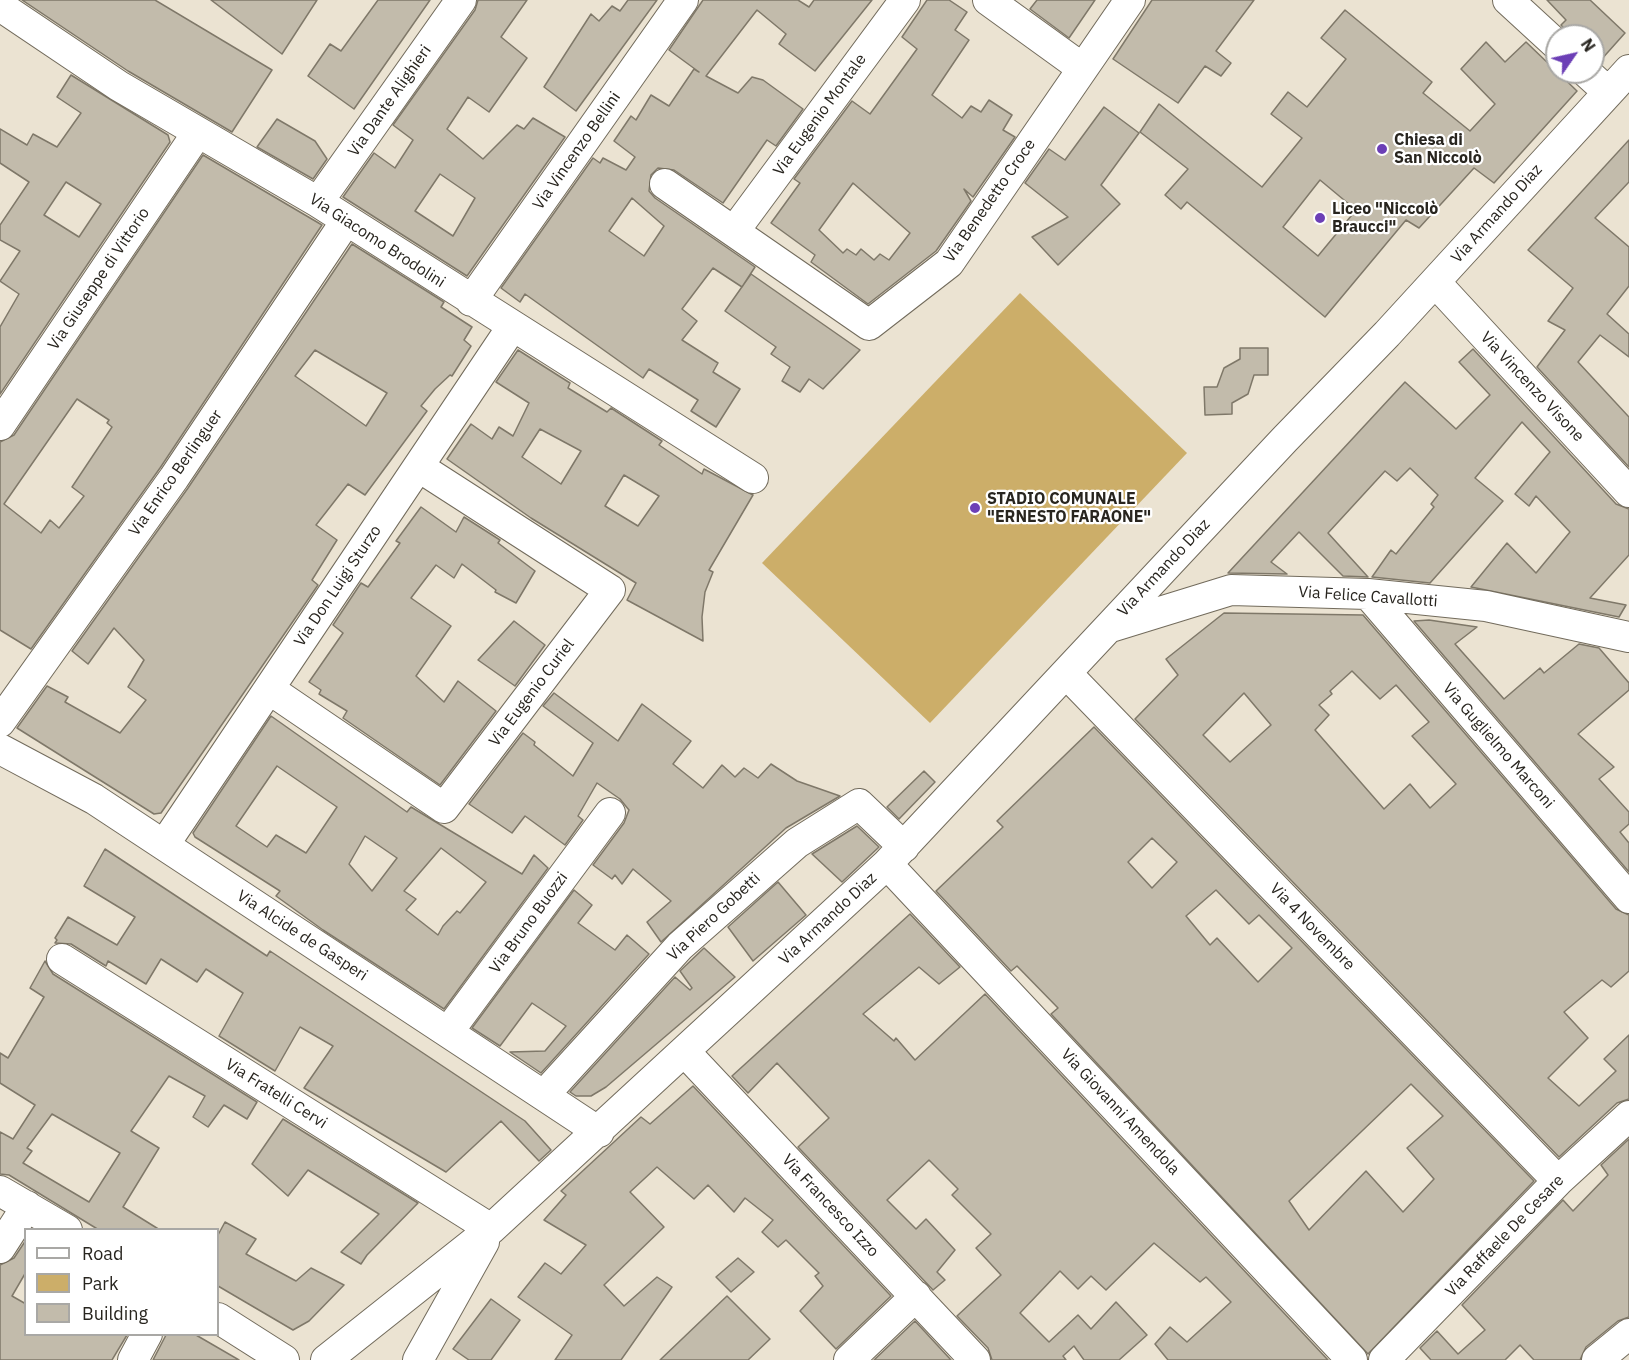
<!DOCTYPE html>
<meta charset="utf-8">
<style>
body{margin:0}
#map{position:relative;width:1629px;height:1360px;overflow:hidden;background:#ebe3d2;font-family:"IBM Plex Sans",sans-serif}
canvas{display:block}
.legend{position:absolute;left:24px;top:1228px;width:195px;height:108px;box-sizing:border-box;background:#fff;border:2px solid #a9a8a5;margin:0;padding:8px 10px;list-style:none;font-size:18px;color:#28251f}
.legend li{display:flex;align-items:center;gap:12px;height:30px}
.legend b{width:30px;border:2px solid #a9a8a5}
.north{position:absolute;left:1545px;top:24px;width:60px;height:60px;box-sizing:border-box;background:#fff;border:2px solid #a9a8a5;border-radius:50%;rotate:56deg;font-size:16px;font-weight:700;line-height:24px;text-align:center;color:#28251f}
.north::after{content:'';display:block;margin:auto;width:21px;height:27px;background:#6c3fb6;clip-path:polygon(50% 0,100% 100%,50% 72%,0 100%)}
</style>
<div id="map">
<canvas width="1629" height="1360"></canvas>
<ul class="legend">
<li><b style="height:8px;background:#fff"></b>Road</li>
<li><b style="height:16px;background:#ccae69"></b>Park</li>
<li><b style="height:16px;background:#c2bbab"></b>Building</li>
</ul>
<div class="north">N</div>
</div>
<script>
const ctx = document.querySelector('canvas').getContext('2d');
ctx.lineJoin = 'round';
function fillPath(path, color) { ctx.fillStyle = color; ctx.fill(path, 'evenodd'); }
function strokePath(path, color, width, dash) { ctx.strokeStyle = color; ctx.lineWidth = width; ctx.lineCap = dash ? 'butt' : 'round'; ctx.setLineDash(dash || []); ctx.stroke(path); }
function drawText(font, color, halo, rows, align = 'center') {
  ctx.font = font + ' "IBM Plex Sans",sans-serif'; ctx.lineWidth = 4.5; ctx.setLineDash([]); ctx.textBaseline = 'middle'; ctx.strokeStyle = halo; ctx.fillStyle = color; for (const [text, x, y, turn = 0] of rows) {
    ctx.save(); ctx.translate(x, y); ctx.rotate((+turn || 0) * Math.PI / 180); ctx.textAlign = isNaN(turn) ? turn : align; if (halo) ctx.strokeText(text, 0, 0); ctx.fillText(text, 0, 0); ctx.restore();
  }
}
fillPath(new Path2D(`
 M1020 293 1187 453 930 723 762 563Z`), '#ccae69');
const building = new Path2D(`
 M22 0H155L272 70 232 132 128 71Z
 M211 0H317L282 54Z
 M378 0H430L354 109 308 76 330 44 341 51Z
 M478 0H527L501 37 527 58 489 112 468 97 447 129 483 159 517 125 524 129 533 118 565 137 467 276 343 197 374 153 395 168 413 140 393 125 475 10ZM440 174 475 198 453 236 415 211Z
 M628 0H657L576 111 544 87 591 14 599 21 612 6 620 11Z
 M703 0H798L809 7 814 0H872L815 71 779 44 786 34 757 10 706 76 738 93 752 77 763 80 803 109 776 146 767 140 723 203 674 170 658 168 651 175 649 191 655 198 755 267 742 287 713 268 682 309 697 321 682 340 718 363 713 372 740 389 716 427 691 411 698 400 649 369 643 378 525 294 520 302 501 288 593 158 600 163 603 158 626 170 635 157 614 141 631 116 636 120 651 95 669 106 694 69 699 72 669 50ZM632 198 664 226 644 256 609 231Z
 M927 0H949L967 12 955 30 969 40 932 95 962 118 971 106 981 112 989 100 1012 115 1003 130 1015 137 973 197 964 189 971 201 936 251 868 304 811 262 815 255 771 223 800 183 794 179 852 101 870 114 917 49 902 37ZM853 183 910 233 889 260 880 254 874 260 861 249 856 255 847 249 843 253 819 230Z
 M1037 0H1095L1069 38 1030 9Z
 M1152 0H1254L1216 51 1231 63 1221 76 1205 66 1178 103 1113 59Z
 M1547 0H1590L1625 33 1600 61 1593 57V36H1571L1561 25 1566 20Z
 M1345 10 1432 82 1423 93 1470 131 1495 104 1461 69 1486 42 1505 62 1526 42 1577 91 1494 183 1474 168 1419 228 1406 220 1325 317 1187 202 1181 209 1165 195 1188 169 1140 132 1159 104 1262 187 1302 138 1271 114 1288 92 1307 107 1346 59 1321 38ZM1320 180 1356 210 1318 256 1283 227Z
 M71 75 168 135 170 142 0 394V327L19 294 0 281 20 251 0 240V225L29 182 0 163V129L27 145 33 134 57 147 81 113 57 97ZM66 182 101 204 79 237 44 215Z
 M1104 107 1139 133 1101 185 1120 204 1058 265 1032 237 1068 217 1025 183 1049 149 1065 160Z
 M277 119 315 141 327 159 313 179 257 147Z
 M1629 140V182L1595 218 1629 247V286L1607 314 1629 334V357L1600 335 1578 362 1629 417V467L1537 367 1565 330 1548 321 1573 288 1528 250Z
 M203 155 322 225 160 468 31 649 0 630V442L14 435ZM77 399 109 420 107 423 112 427 72 487 84 496 59 528 50 520 41 533 4 504Z
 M352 244 444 302 441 307 472 327 464 340 471 346 452 376 450 375 435 389 421 406 427 411 365 495 348 484 316 525 337 540 312 580 318 585 161 813 154 814 17 728 47 686 68 697 65 702 120 733 146 700 128 687 144 660 114 628 88 664 72 651 188 488ZM315 350 387 393 366 426 295 376Z
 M751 274 860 350 823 389 809 379 800 392 782 381 790 367 771 354 776 347 725 311Z
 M1240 348H1268V375H1254L1248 394 1232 403V414L1205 415 1204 387H1217L1224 368 1240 359Z
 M1473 349 1616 504 1629 509V555L1590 598 1626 605 1619 617 1471 587 1507 543 1536 573 1570 532 1536 496 1529 506 1515 494 1550 452 1522 422 1475 478 1503 501 1430 583 1372 577 1391 550 1396 554 1434 507 1431 504 1438 495 1410 468 1397 481 1385 471 1328 533 1368 577 1343 576 1299 532 1271 562 1287 574 1228 573 1405 382 1456 429 1490 395 1459 362Z
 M518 350 570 383 568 388 607 412 611 408 662 441 659 445 702 474 704 469 753 495 709 570 713 572 705 592 702 617 703 641 627 600 636 583 531 518 447 459 471 424 492 439 499 427 513 436 529 403 496 382ZM540 429 581 451 561 484 522 457ZM624 475 659 496 638 526 605 506Z
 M421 507 456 532 464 517 500 540 498 543 535 571 516 603 495 592 496 590 462 564 454 578 436 565 411 598 451 626 416 676 444 702 458 681 496 711 440 785 343 718 347 711 319 694 321 690 309 682 343 633 333 625 361 583 368 587 400 543 396 541Z
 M1224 613 1363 615 1616 909 1629 915V971L1611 987 1602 980 1564 1012 1588 1038 1548 1078 1579 1106 1616 1071 1604 1059 1629 1035V1099L1617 1103 1559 1157 1135 719 1178 675 1166 659ZM1352 671 1380 699 1396 685 1429 722 1412 736 1456 784 1430 808 1410 784 1384 809 1315 730 1329 715 1319 705 1332 694 1330 691ZM1244 693 1271 725 1230 762 1203 735Z
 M1429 620 1477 627 1455 644 1504 699 1540 668 1544 673 1579 644 1599 648 1629 683V690L1578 734 1614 767 1599 779 1629 812V824L1620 832 1629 843V872L1414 621Z
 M514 621 545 645 515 686 478 660Z
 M554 693 618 741 642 704 691 741 673 764 703 788 722 765 735 777 744 768 758 778 771 764 797 781 840 796 786 828 661 942 647 922 671 901 633 869 622 884 615 875 612 879 593 865 624 823 629 810 620 799 597 783 578 816 583 820 565 845 525 816 512 833 469 804 523 733 535 742 534 745 573 776 593 743 543 706Z
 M271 716 407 812 411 807 522 874 534 855 548 868 444 1009 323 930 276 896 280 891 195 837 193 833ZM277 766 337 807 306 853 276 835 267 847 236 826ZM365 836 397 858 372 891 349 864ZM441 848 486 882 460 913 457 911 443 926 438 935 406 910 416 899 404 891Z
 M1094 727 1534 1181 1368 1354 1051 1014 1058 1008 1017 966 1011 971 936 891 1003 827 997 821ZM1152 838 1177 862 1152 888 1128 862ZM1216 890 1249 924 1259 915 1292 948 1258 982 1217 938 1210 945 1186 916ZM1411 1084 1443 1116 1407 1148 1434 1179 1403 1212 1366 1171 1309 1230 1289 1201Z
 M924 771 935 782 899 819 887 807Z
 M857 826 879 847 842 882 812 854Z
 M105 849 267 956 270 951 525 1121 551 1150 539 1161 501 1121 446 1172 304 1088 333 1046 300 1027 275 1071 219 1036 243 993 206 969 197 982 161 959 146 984 108 961 106 966 71 944 55 943 57 940 55 938 68 917 117 945 135 917 84 886Z
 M778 882 806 915 753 961 728 927Z
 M574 890 592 905 578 923 615 950 627 935 649 954 541 1073 510 1052 545 1051 566 1026 532 1003 500 1046 472 1028Z
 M910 914 960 967 939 984 919 967 863 1014 894 1041 896 1038 915 1060 985 994 1328 1360H1168L1155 1344 1170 1327 1187 1342 1231 1302 1206 1277 1200 1282 1154 1243 1106 1290 1091 1276 1078 1289 1060 1271 1020 1313 1049 1342 1078 1315 1091 1329 1116 1302 1147 1335 1119 1360H1084L1074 1346 1063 1356 1066 1360H992L988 1348 957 1316 1001 1275 976 1248 991 1234 952 1195 958 1189 929 1160 887 1200 916 1229 926 1219 955 1250 937 1272 945 1280 933 1290 798 1147 829 1118 777 1063 748 1093 732 1076Z
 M704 948 735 977 606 1087 591 1096H576L570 1092 675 977 690 990 692 988 680 971Z
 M45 961 53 974 257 1102 247 1119 224 1105 208 1127 193 1117 205 1096 169 1076 131 1131 159 1148 123 1207 160 1230H99L9 1175 0 1174V1132L13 1139 35 1105 0 1083V1053L8 1058 44 997 30 988ZM52 1114 120 1153 89 1202 23 1163 32 1151 27 1148Z
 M693 1086 891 1296 836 1349 800 1311 823 1286 815 1276 819 1273 786 1240 778 1247 762 1232 773 1220 745 1198 734 1212 708 1185 694 1199 657 1167 630 1192 664 1227 604 1285 624 1306 657 1277 672 1287 621 1360H555L572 1335 518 1297 545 1263 561 1274 586 1245 544 1220 566 1195 561 1191 641 1117 650 1124Z
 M283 1119 418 1203 367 1255 361 1264 341 1252 379 1214 308 1170 288 1196 252 1164Z
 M1629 1139V1317L1618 1321 1586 1347 1580 1360H1534L1520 1345 1505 1360H1431L1420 1348 1437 1331 1458 1354 1485 1330 1462 1305 1563 1200 1573 1211 1608 1175 1601 1165Z
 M225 1222 256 1239 246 1254 296 1281 311 1268 344 1285 309 1321 293 1330 218 1286V1235Z
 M26 1240V1272L12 1296 26 1304V1335H127L112 1360H0V1265L14 1258Z
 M738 1258 754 1272 731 1292 716 1277Z
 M727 1296 770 1339 748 1360H660Z
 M491 1299 520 1320 491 1360H469L453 1349Z
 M915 1321 951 1360H874Z
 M166 1335H196L239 1360H153Z`);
fillPath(building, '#c2bbab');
strokePath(building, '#7f7869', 1.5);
const minor = new Path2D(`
 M988 0 1082 68
 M1508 0 1557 45
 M0 6 119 86 318 202 753 478
 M1586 72 1608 92
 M665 184 869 325 949 263 1130 0
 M318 202 461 0
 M735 230 905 0
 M1435 282 1629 492
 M471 301 683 0
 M0 425 198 132
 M1368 594 1629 898
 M1111 627 1231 590 1368 594 1486 606 1629 637
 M1066 673 1558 1181
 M269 689 444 808 610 590 419 467
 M0 722 174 478 346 221
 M0 749 94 799 599 1132
 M164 845 512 327
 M887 864 1352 1360
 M62 959 491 1229
 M448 1032 610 813
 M685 1052 975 1360
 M544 1095 680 946 797 843 859 804 904 847
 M0 1191 67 1230
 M0 1248 27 1206
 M218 1318 284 1360
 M133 1360 147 1334
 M326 1360 491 1229 887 864 1285 439 1387 334 1629 70
 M418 1360 484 1242
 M849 1360 916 1296
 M1384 1360 1558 1181 1629 1116
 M1597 1360 1629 1334`);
strokePath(minor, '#726b5c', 32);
strokePath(minor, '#fff', 30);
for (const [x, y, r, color] of [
 [1382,149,6,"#6c3fb6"],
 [1320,218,6,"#6c3fb6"],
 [975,508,6,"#6c3fb6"]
]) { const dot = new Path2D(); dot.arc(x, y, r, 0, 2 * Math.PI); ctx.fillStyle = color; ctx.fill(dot); strokePath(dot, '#fff', 2); }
drawText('16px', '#28251f', '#fff', [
 ["Via Dante Alighieri",390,101,-55],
 ["Via Eugenio Montale",820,115,-54],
 ["Via Vincenzo Bellini",577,151,-55],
 ["Via Benedetto Croce",990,201,-55],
 ["Via Armando Diaz",1497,214,-48],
 ["Via Giacomo Brodolini",377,241,33],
 ["Via Giuseppe di Vittorio",99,279,-56],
 ["Via Vincenzo Visone",1532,387,47],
 ["Via Enrico Berlinguer",176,473,-55],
 ["Via Armando Diaz",1164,568,-47],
 ["Via Don Luigi Sturzo",338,586,-56],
 ["Via Felice Cavallotti",1368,597,4],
 ["Via Eugenio Curiel",532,693,-53],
 ["Via Guglielmo Marconi",1498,746,49],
 ["Via Piero Gobetti",714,917,-43],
 ["Via Armando Diaz",828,919,-43],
 ["Via Bruno Buozzi",529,923,-54],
 ["Via 4 Novembre",1312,927,46],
 ["Via Alcide de Gasperi",302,936,33],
 ["Via Fratelli Cervi",276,1094,32],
 ["Via Giovanni Amendola",1120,1112,47],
 ["Via Francesco Izzo",830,1206,47],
 ["Via Raffaele De Cesare",1505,1236,-46]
]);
drawText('bold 16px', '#28251f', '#fff', [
 ["Chiesa di",1394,140],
 ["San Niccolò",1394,158],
 ["Liceo \"Niccolò",1332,209],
 ["Braucci\"",1332,227],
 ["STADIO COMUNALE",987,499],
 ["\"ERNESTO FARAONE\"",987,517]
], 'left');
</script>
